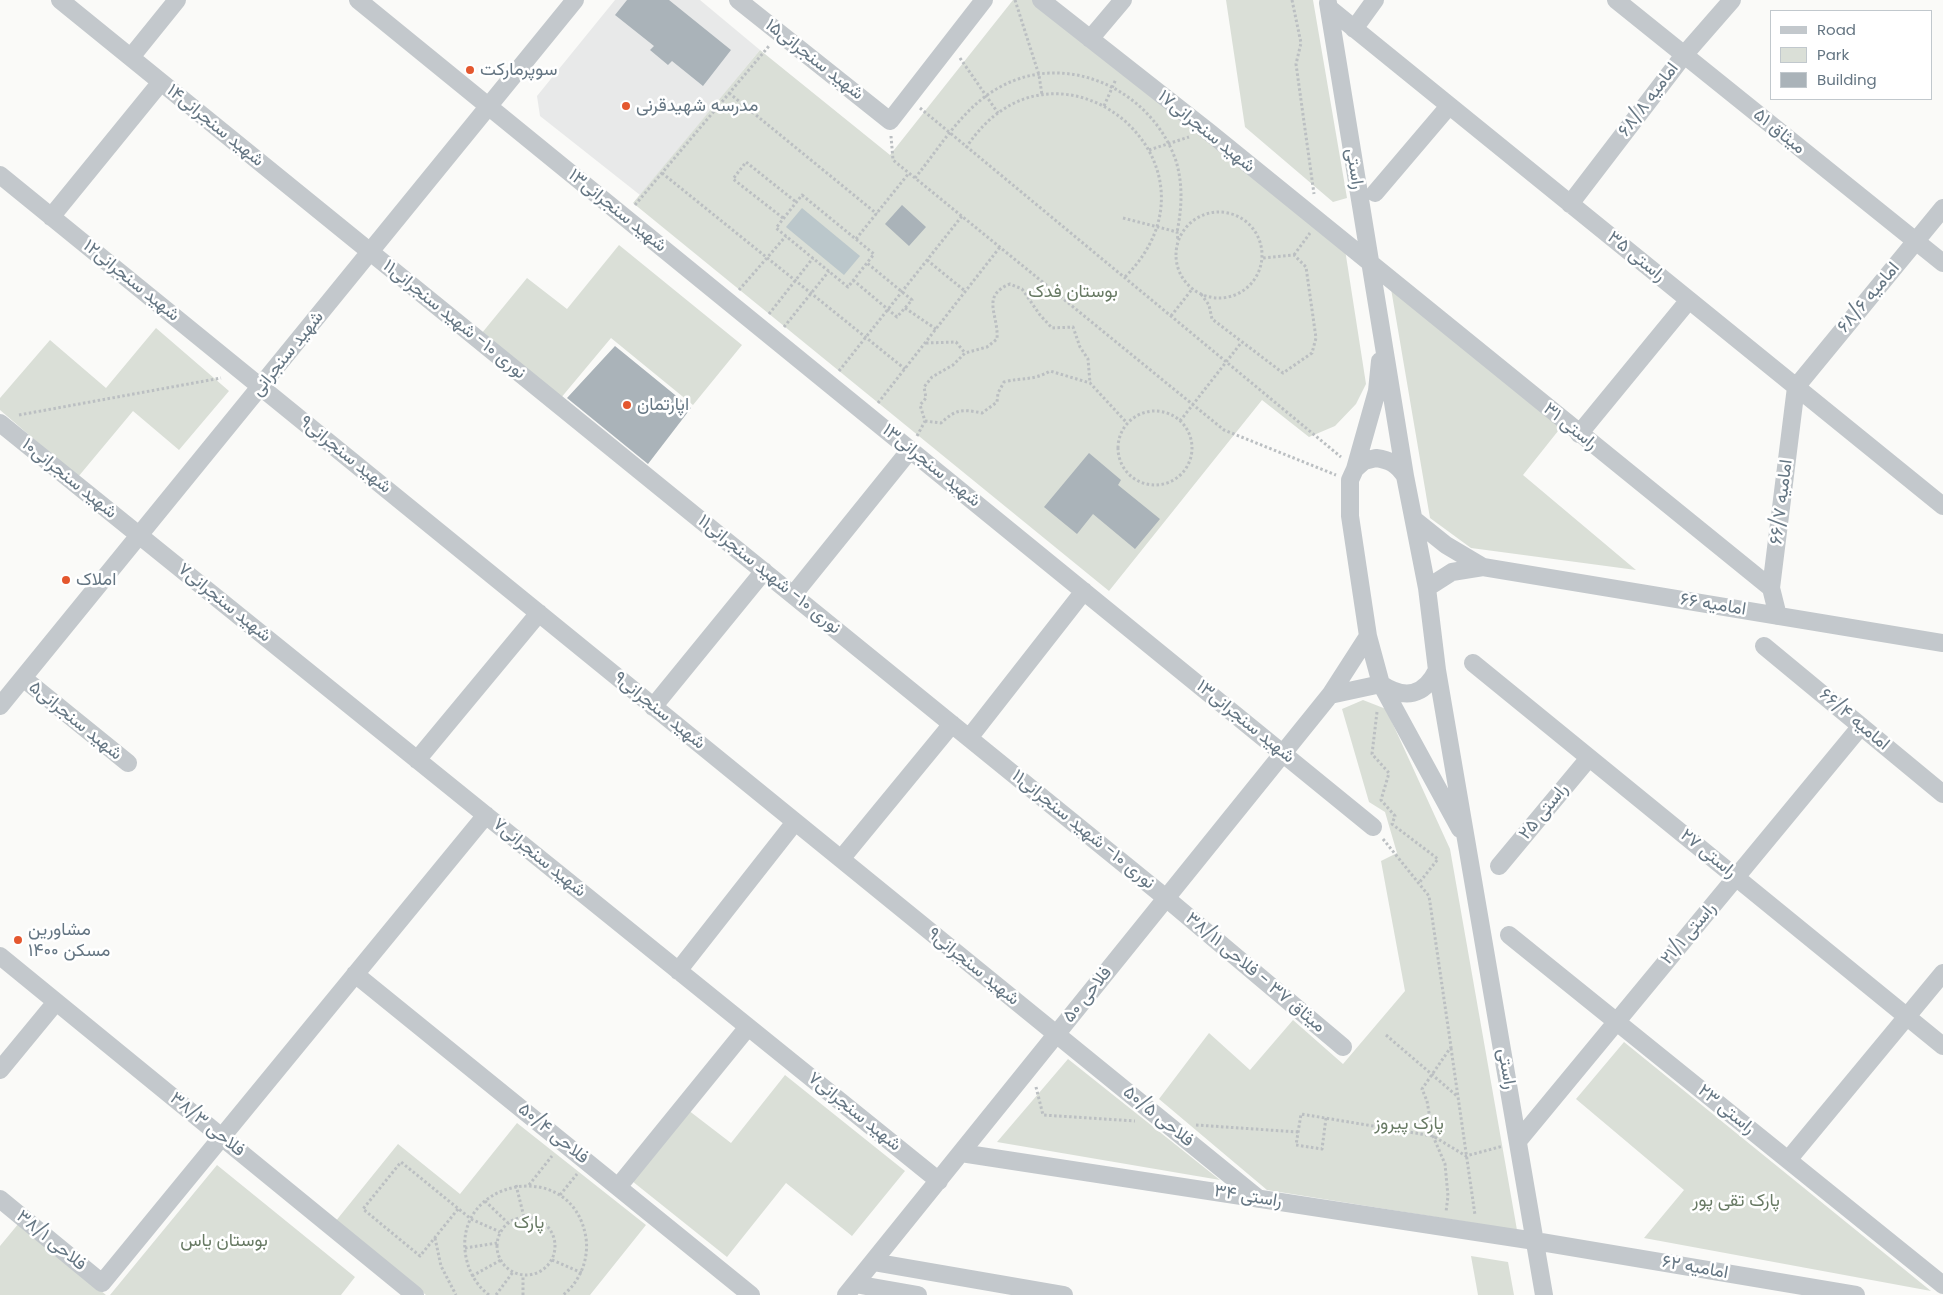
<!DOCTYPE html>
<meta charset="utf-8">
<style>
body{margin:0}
#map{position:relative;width:1943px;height:1295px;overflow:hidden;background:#fafaf8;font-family:Poppins,sans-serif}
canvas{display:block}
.legend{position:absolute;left:1770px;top:10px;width:162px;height:90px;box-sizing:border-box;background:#fff;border:1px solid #c1c8cd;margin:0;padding:6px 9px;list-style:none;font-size:15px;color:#657683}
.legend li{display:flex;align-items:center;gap:10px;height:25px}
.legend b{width:25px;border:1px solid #c1c8cd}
</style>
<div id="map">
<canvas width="1943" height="1295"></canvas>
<ul class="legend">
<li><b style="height:6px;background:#c3c8cc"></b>Road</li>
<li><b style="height:14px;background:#dadfd7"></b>Park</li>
<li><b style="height:14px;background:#aab3b9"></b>Building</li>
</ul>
</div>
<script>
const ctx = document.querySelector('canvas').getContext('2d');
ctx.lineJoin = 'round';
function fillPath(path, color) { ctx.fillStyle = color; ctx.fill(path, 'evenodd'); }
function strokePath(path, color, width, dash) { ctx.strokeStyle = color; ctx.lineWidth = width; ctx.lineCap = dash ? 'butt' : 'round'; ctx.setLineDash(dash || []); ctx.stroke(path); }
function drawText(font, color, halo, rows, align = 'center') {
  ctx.font = font + ' Poppins,Vazirmatn,sans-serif'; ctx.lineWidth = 5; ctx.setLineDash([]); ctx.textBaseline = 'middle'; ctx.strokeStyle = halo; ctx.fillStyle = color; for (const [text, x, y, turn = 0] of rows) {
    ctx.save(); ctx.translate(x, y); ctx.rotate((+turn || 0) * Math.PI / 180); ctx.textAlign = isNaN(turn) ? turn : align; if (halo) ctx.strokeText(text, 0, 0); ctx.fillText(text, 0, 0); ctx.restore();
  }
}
fillPath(new Path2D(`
 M615 0H700L760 50 640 195 540 116 537 96Z`), '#e8e9e9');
fillPath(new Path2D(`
 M1013 0H1047L1344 243 1366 384 1356 404 1335 426 1309 437 1262 400 1109 591 633 203 760 50 890 155Z
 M1226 0H1313L1347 198 1333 202 1245 127Z
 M619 245 742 345 693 405 611 338 555 405 477 339 527 278 567 309Z
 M1389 277 1566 421 1523 475 1636 570 1471 548 1430 518Z
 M156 328 229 391 179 450 133 411 78 477 0 410V398L50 340 106 388Z
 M1363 700 1386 709 1450 849 1517 1230 1267 1190 1159 1099 1209 1033 1250 1070 1293 1020 1343 1064 1405 991 1381 861 1397 853 1385 812 1369 802 1342 709Z
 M1624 1042 1931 1291 1644 1238 1684 1190 1576 1099Z
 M1068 1059 1220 1180 997 1142Z
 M785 1075 905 1171 852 1236 786 1183 727 1257 632 1181 688 1110 731 1143Z
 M517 1123 646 1225 590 1295H426L335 1222 398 1144 460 1194Z
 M217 1165 355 1277 341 1295H110Z
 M19 1223 106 1295H0V1246Z
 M1471 1256 1508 1262 1514 1295H1478Z`), '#dadfd7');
fillPath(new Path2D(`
 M802 208 860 256 844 275 786 227Z`), '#bbc7cb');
fillPath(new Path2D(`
 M627 0H669L731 50 703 86 672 61 668 65 650 50 654 46 615 15Z
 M902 205 926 227 909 246 885 224Z
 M615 346 691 408 648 464 567 398Z
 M1089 453 1121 480 1118 485 1160 519 1135 549 1093 514 1077 534 1044 507Z`), '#aab3b9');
strokePath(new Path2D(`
 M1015 0 1039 75 1042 95
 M1292 0 1301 43 1296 64 1314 194
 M960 58 998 113
 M729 93 877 214
 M1104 106 1116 79
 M920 108 1341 457
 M891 136 893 160 1224 430 1336 475
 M966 148C1054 11 1241 163 1124 278
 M1149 150 1189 137
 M662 173 905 369
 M915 178C941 146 963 107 1000 87 1067 50 1152 90 1176 161 1183 184 1182 208 1177 232
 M802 195 874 254 848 287 776 228Z
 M635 205 769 46
 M1176 255a43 43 0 1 1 86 0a43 43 0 1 1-86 0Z
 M783 218 733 179 746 162 796 202
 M1123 218 1177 232 1178 241
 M856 239 909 173
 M1294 255 1310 233
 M927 260 965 291
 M853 280 897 317 912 300 867 263
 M739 290 786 236
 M1201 294 1209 305 1212 319 1283 373 1312 353 1316 338 1306 267 1294 255 1262 258
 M905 308 936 329
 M769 314 813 258
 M1171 316 1193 288
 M784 327 829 271
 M926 343 956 342 965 353
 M839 371 962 216
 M878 403 1000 247
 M1118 448a37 37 0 1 1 74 0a37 37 0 1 1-74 0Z
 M19 415 221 378
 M925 421 941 423C956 409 962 409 982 413L997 402 998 393 1004 382C1023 377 1033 381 1050 371L1090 383 1127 423
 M1180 421 1241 343
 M917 436 925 421 920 405 926 398 924 387 932 377 953 365 965 353 987 347 997 339C999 315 980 296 1010 284L1022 289 1040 315 1052 328 1073 327 1080 347 1088 359 1090 383
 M1377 712 1372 754 1389 773 1381 800 1395 816 1392 824 1438 859 1419 883
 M1383 839 1429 896 1451 1047 1422 1089 1427 1101 1433 1136 1445 1164 1448 1196 1446 1212
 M1386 1035 1457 1096
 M1451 1048 1475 1215
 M1036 1087 1043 1115 1135 1121
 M1326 1118 1322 1149 1296 1145 1301 1114 1433 1136 1466 1156 1503 1146
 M1196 1125 1298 1132
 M516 1185 524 1217
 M529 1185 552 1156
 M560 1195 577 1174
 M485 1201 508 1223
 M458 1209 420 1256 363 1209 401 1162 471 1219 500 1232
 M497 1246a29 29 0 1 1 58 0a29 29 0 1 1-58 0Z
 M435 1238 441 1266 456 1295
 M465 1248 497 1243
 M552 1260 582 1273
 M472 1276 501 1260
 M489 1295C476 1285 469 1272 466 1257 451 1179 573 1155 586 1238 589 1259 580 1282 563 1295
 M496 1295 513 1272
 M523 1295V1275`), '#bbbfc2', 3, [2.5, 2.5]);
strokePath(new Path2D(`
 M60 0 1166 898 1343 1047
 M358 0 1373 827
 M738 0 890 121 984 0
 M1041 0 1209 132 1771 588
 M1616 0 1943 263
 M1328 3 1405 476
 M1329 8 1943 506
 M1354 29 1375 0
 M1090 39 1123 0
 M131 57 177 0
 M0 175 1259 1199
 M1375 193 1449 106
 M1570 204 1684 55 1732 0
 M51 217 161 82
 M0 423 939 1181
 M1579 434 1689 300
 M1376 458C1390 460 1397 464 1405 476L1427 588 1437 670C1424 696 1405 700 1381 684L1368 636 1350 516V480L1355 469 1364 461Z
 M1355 469 1377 391 1380 361
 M1416 521 1446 545 1483 567
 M1427 588 1452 572 1483 567 1943 643
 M793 595 910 450
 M1778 616 1771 588 1796 387 1943 208
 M1764 646 1943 794
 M1473 663 1943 1046
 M1437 670 1544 1295
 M23 678 128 763
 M1330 695 1381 684 1460 829
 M0 706 575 0
 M653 707 764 571
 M969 738 1084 591
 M417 760 539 613
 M841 859 952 724
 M1499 866 1589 758
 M1509 935 1943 1285
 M0 956 415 1295
 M678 971 795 822
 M355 974 751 1295
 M0 1070 56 1002
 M1518 1141 1861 726
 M961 1153 1535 1241 1856 1295
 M1788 1160 1943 973
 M618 1187 748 1027
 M0 1199 102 1283 486 815
 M873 1262 1064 1295
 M855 1284 918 1295
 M846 1295 1330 695 1368 636`), '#c3c8cc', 18);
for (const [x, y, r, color] of [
 [470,70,5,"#e4572e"],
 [626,106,5,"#e4572e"],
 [627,405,5,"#e4572e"],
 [66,580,5,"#e4572e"],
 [18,940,5,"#e4572e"]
]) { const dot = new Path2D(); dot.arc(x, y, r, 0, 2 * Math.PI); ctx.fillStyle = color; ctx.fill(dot); strokePath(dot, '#fff', 2); }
drawText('18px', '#657683', '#fff', [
 ["شهید سنجرانی۱۵",814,60,38],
 ["امامیه ۶۸/۸",1649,100,-53],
 ["شهید سنجرانی۱۴",215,126,39],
 ["شهید سنجرانی۱۷",1206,132,39],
 ["میثاق ۵۱",1779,132,39],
 ["راستی",1354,169,81],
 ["شهید سنجرانی۱۳",617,211,39],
 ["راستی ۳۵",1636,257,39],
 ["شهید سنجرانی۱۲",131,281,39],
 ["امامیه ۶۸/۶",1869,298,-50],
 ["نوری ۱۰- شهید سنجرانی۱۱",454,320,39],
 ["شهید سنجرانی",288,354,-51],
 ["راستی ۳۱",1570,427,39],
 ["شهید سنجرانی۹",345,455,39],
 ["شهید سنجرانی۱۳",931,466,39],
 ["شهید سنجرانی۱۰",69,479,39],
 ["امامیه ۶۶/۷",1782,502,-83],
 ["نوری ۱۰- شهید سنجرانی۱۱",769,575,39],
 ["شهید سنجرانی۷",224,603,39],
 ["امامیه ۶۶",1713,605,9],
 ["شهید سنجرانی۹",659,711,39],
 ["امامیه ۶۶/۴",1854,720,40],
 ["شهید سنجرانی۵",75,721,39],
 ["شهید سنجرانی۱۳",1245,722,39],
 ["راستی ۲۵",1544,812,-51],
 ["نوری ۱۰- شهید سنجرانی۱۱",1083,830,39],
 ["راستی ۲۷",1708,854,39],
 ["شهید سنجرانی۷",539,858,39],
 ["راستی ۲۱/۱",1689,934,-50],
 ["شهید سنجرانی۹",973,967,39],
 ["میثاق ۳۷ - فلاحی ۳۸/۱۱",1255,973,40],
 ["فلاحی ۵۰",1088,995,-51],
 ["راستی",1506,1069,80],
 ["راستی ۲۳",1726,1110,39],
 ["شهید سنجرانی۷",854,1112,39],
 ["فلاحی ۵۰/۵",1158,1117,39],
 ["فلاحی ۳۸/۳",207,1125,39],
 ["فلاحی ۵۰/۴",553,1134,39],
 ["راستی ۳۴",1248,1197,9],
 ["فلاحی ۳۸/۱",51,1241,39],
 ["امامیه ۶۲",1695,1268,10]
]);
drawText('18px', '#657683', '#fff', [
 ["سوپرمارکت",480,70],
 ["مدرسه شهیدقرنی",636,106],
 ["اپارتمان",637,405],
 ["املاک",76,580],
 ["مشاورین",28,930],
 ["مسکن ۱۴۰۰",28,951]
], 'left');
drawText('18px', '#687a64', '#fff', [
 ["بوستان فدک",1073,292],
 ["پارک پیروز",1409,1124],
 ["پارک تقی پور",1736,1201],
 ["پارک",529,1223],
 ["بوستان یاس",224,1241]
]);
</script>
